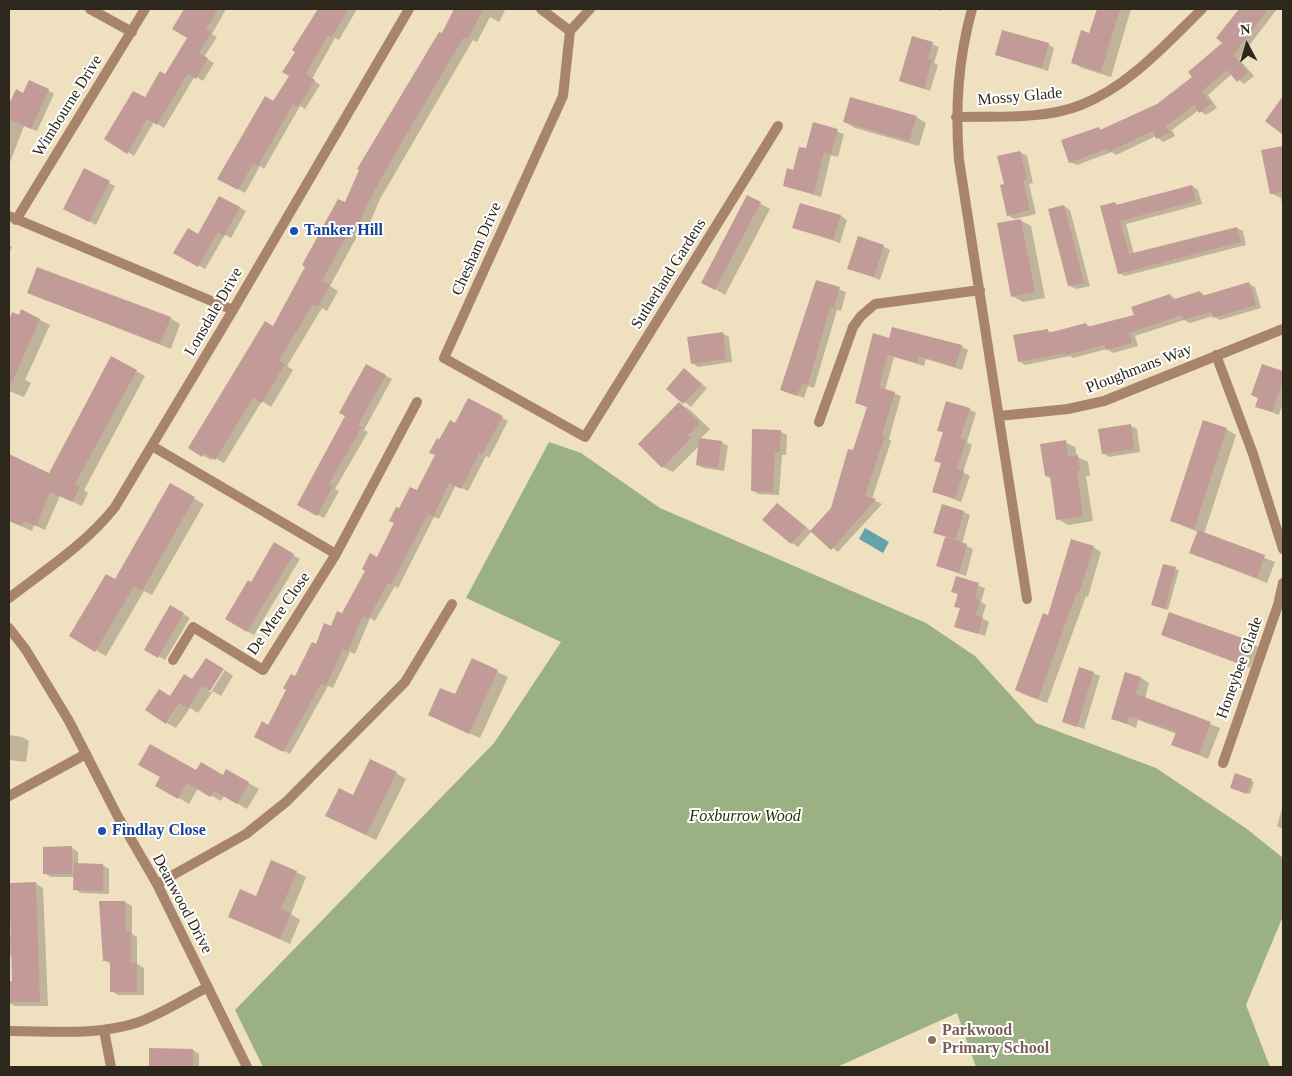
<!DOCTYPE html>
<style>
body{margin:0}
#map{position:relative;width:1292px;height:1076px;overflow:hidden;background:#efe1c0;font-family:Georgia,serif}
canvas{display:block}
.frame{position:absolute;inset:0;border:10px solid #2d281b;pointer-events:none}
.north{position:absolute;left:1222px;top:20px;width:50px;height:50px;-webkit-text-stroke:4px #fff;paint-order:stroke;rotate:354deg;font-size:14px;font-weight:700;line-height:20px;text-align:center;color:#2d281b}
.north::after{content:'';display:block;margin:auto;width:18px;height:22px;background:#2d281b;clip-path:polygon(50% 0,100% 100%,50% 72%,0 100%)}
</style>
<div id="map">
<canvas width="1292" height="1076"></canvas>
<div class="frame"></div>
<div class="north">N</div>
</div>
<script>
const ctx = document.querySelector('canvas').getContext('2d');
ctx.lineJoin = 'round';
function fillPath(path, color) { ctx.fillStyle = color; ctx.fill(path, 'evenodd'); }
function strokePath(path, color, width, dash) { ctx.strokeStyle = color; ctx.lineWidth = width; ctx.lineCap = dash ? 'butt' : 'round'; ctx.setLineDash(dash || []); ctx.stroke(path); }
function drawText(font, color, halo, rows, align = 'center') {
  ctx.font = font + ' Georgia,serif'; ctx.lineWidth = 4; ctx.setLineDash([]); ctx.textBaseline = 'middle'; ctx.strokeStyle = halo; ctx.fillStyle = color; for (const [text, x, y, turn = 0] of rows) {
    ctx.save(); ctx.translate(x, y); ctx.rotate((+turn || 0) * Math.PI / 180); ctx.textAlign = isNaN(turn) ? turn : align; if (halo) ctx.strokeText(text, 0, 0); ctx.fillText(text, 0, 0); ctx.restore();
  }
}
fillPath(new Path2D(`
 M549 442 581 453 660 508 926 623 975 656 1036 723 1156 768 1247 829 1283 858V916L1246 1005 1270 1067H976L957 1013 837 1067H263L235 1010 494 743 561 642 466 598Z`), '#9bb184');
fillPath(new Path2D(`
 M865 528 889 542 883 553 859 539Z`), '#63a4ac');
fillPath(new Path2D(`
 M188 9H226L212 34 217 37 204 57 214 63 203 81 195 76 164 128 154 122 134 156 106 138 166 76 188 38 183 17Z
 M319 9H357L339 40 335 38 312 79 320 85 305 109 300 106 264 169 260 166 245 193 218 178 291 76 297 52 293 50Z
 M456 9H501L505 11 499 22 490 17 477 42 473 40 380 199 366 232 361 229 330 286 338 291 327 311 322 308 287 366 293 370 271 407 262 401 224 463 213 457 211 460 190 448 274 328Z
 M932 9H942L941 11Z
 M1098 9H1131L1111 77 1082 68 1072 62 1090 35Z
 M1240 9H1277L1239 59 1254 76 1244 84 1232 74 1208 95 1217 108 1206 115 1199 110 1172 130 1175 136 1163 142 1156 136 1116 155 1112 152 1077 165 1070 162 1099 128 1102 130 1157 105 1194 77 1224 43 1218 38Z
 M932 44 939 47 934 63 938 65 930 91 900 80Z
 M1048 44 1054 48 1048 71 996 55Z
 M48 90 54 94 37 131 24 126 9 165V107L16 91 24 94Z
 M916 117 926 123 919 146 855 128 845 122Z
 M814 123 844 134 838 157 831 155 821 197 784 186 806 150Z
 M1283 147V211L1281 198 1271 193 1262 151Z
 M1020 152 1027 156 1033 183 1029 184 1036 214 1014 219 1008 215 1005 185Z
 M109 183 115 186 96 225 71 212Z
 M1192 186 1198 190 1202 204 1126 224 1134 254 1237 228 1243 231 1246 245 1125 276 1119 273 1115 203 1119 206Z
 M220 197 246 211 231 238 225 235 205 269 175 252 199 236Z
 M748 197 770 209 725 295 703 282Z
 M1064 206 1070 210 1090 286 1076 289 1070 286Z
 M841 216 847 220 840 243 793 227Z
 M1020 220 1031 226 1045 298 1023 302 1012 296Z
 M9 245 12 247 9 254Z
 M883 246 890 250 880 280 849 268Z
 M817 282 846 292 841 311 837 310 814 388 808 386 804 398 781 389Z
 M1249 284 1255 287 1261 308 1220 320 1213 316 1190 323 1184 320 1135 336 1138 346 1113 353 1107 349 1073 358 1070 356 1025 365 1019 361 1047 330 1053 333 1086 324 1091 327 1136 316 1170 295 1176 299 1200 292 1206 296Z
 M28 293 170 318 180 324 171 349Z
 M13 314 40 320 50 325 25 380 31 383 24 397 9 391V324Z
 M722 333 729 337 732 362 698 367 692 363Z
 M890 339 961 346 968 350 962 370 926 359 924 366 894 357 885 390 901 396 889 439 891 441 872 499 882 504 838 552 812 531 798 547 792 543 778 504 811 531 832 509 868 408 856 402Z
 M366 366 392 379 364 430 368 432 335 489 339 491 324 518 299 505 346 416Z
 M1262 366 1283 372V403L1279 415 1256 406 1259 398 1252 395Z
 M684 370 707 388 691 407 668 389Z
 M136 371 145 376 84 490 88 493 82 506 60 496 45 530 34 525 32 531 9 521V456L50 474Z
 M469 400 508 421 489 458 486 456 468 491 456 485 439 519 434 517 398 588 395 586 375 621 370 618 355 654 350 652 333 688 328 686 290 754 262 740 316 645 342 614 378 559 400 510 418 492 436 455 431 452 450 422 456 425Z
 M679 404 689 409 710 429 700 439 721 442 728 446 724 471 704 468 697 465 700 445 673 472 663 467Z
 M969 409 976 413 967 442 972 445 963 472 970 476 961 502 933 491 942 464 936 460 944 433 939 430Z
 M1131 426 1137 429 1140 452 1109 457 1103 453Z
 M1226 429 1236 435 1204 534 1275 562 1267 583 1191 553 1198 532 1171 521Z
 M781 432 787 435 786 455H782L779 495 758 494 752 490Z
 M1065 442 1075 447 1077 457 1088 462 1090 476H1086L1093 521 1068 525 1058 519 1052 479 1046 476Z
 M170 485 204 504 152 595 144 591 106 656 71 636 115 581Z
 M964 512 970 515 962 544 973 549 966 576 938 566 946 537 935 533Z
 M274 544 300 559 254 635 226 619 251 583Z
 M1093 547 1101 552 1088 597 1086 596 1047 703 1025 695 1016 690 1049 616Z
 M1164 565 1179 570 1168 610 1152 605Z
 M957 578 985 588 981 602 986 605 982 618 989 622 985 636 956 626 961 609 956 606 959 595 953 591Z
 M170 607 190 618 165 660 146 649Z
 M1170 613 1248 642 1258 647 1250 668 1162 634Z
 M472 660 508 677 480 738 439 720 456 696Z
 M1080 668 1100 676 1084 729 1063 721Z
 M223 669 208 692H211L225 670 233 676 221 696 213 691 198 713 190 708 176 728 167 723 193 680Z
 M1141 678 1149 683 1145 699 1220 728 1208 759 1173 744 1177 734 1138 720 1136 728 1112 718Z
 M9 735 22 737 29 741 26 762 9 760Z
 M196 771 224 776 227 771 259 789 247 809 224 796 221 801 198 788 189 804 157 785 161 777Z
 M396 773 406 779 376 840 337 821 353 796Z
 M1236 775 1254 782 1250 794 1234 789Z
 M1283 805V829L1277 826Z
 M72 848 78 852V865H102L109 869V894L81 893 75 889V877H51L44 873Z
 M296 872 306 877 291 914 300 920 290 944 230 917Z
 M35 883 43 888 48 1006H15L9 1003V982H13V955L9 956V936H12L9 884Z
 M125 902 132 906V934L137 937V964L144 968V995H118L111 991V964L104 960 100 903Z
 M150 1049 193 1050 199 1054V1067H150Z`), '#0003');
fillPath(new Path2D(`
 M184 9H218L206 29 211 32 199 53 208 58 196 79 188 73 157 125 147 119 127 154 104 139 133 91 145 97 160 71 165 74 187 38 172 29Z
 M318 9H348L332 37 328 35 306 74 315 80 298 107 293 104 258 166 253 164 238 190 217 179 265 96 273 101 289 76 282 72 295 52 292 50Z
 M454 9H483L468 39 464 37 406 135 372 195 357 228 352 226 322 281 330 285 318 307 313 304 279 360 285 364 262 403 253 398 215 460 204 453 202 457 188 448 265 321 273 326 305 267 302 265 338 199 345 202 359 170 357 169 439 32 442 33Z
 M1097 9H1120L1101 72 1071 63 1081 30 1089 33Z
 M1239 9H1268L1233 55 1248 72 1237 82 1227 70 1202 91 1211 104 1199 113 1194 105 1166 126 1170 133 1156 139 1153 131 1108 152 1107 149 1069 163 1061 140 1099 127 1100 130 1157 104 1192 77 1188 72 1222 43 1216 38Z
 M1002 30 1049 43 1042 68 995 55Z
 M912 36 933 42 928 59 932 60 924 89 899 81Z
 M29 80 49 89 31 129 9 119V104L16 89 23 93Z
 M1283 96V135L1265 121Z
 M850 97 917 116 909 141 843 122Z
 M813 122 838 129 831 154 824 152 814 194 783 186 787 168 793 170 799 147 806 148Z
 M1283 146V192L1270 194 1261 150Z
 M1020 151 1027 179 1023 180 1030 210 1007 216 1000 185 1004 184 997 156Z
 M84 168 110 181 89 222 63 209Z
 M1192 185 1196 201 1120 221 1129 254 1237 227 1241 242 1118 274 1100 206 1115 202 1116 205Z
 M747 195 761 202 715 290 701 283Z
 M219 196 240 207 224 236 218 232 198 267 173 253 188 228 198 234Z
 M800 203 841 215 833 240 792 228Z
 M1064 205 1084 283 1068 286 1048 209Z
 M1021 219 1035 292 1011 297 997 223Z
 M858 236 884 245 874 277 847 269Z
 M37 267 171 317 160 344 27 293Z
 M816 280 840 287 834 308 830 307 808 385 802 383 797 396 780 390Z
 M1249 282 1256 305 1213 318 1211 312 1183 320 1182 315 1129 333 1132 343 1106 350 1104 345 1066 355 1065 353 1018 362 1013 335 1048 329V333L1086 323 1087 327 1134 315 1131 307 1170 294 1172 300 1200 291 1202 296Z
 M21 309 40 319 9 389V321L12 312 19 315Z
 M892 327 962 345 955 367 919 356 917 363 888 355 879 387 895 392 882 435 885 436 865 496 876 499 831 550 810 531 831 508 848 449 853 450 867 407 855 403 873 333 889 338Z
 M723 332 726 359 691 364 687 337Z
 M111 356 137 370 75 484 80 486 73 502 50 492 36 526 24 521 22 526 9 521V454L49 473Z
 M366 364 386 375 358 425 362 427 329 484 333 486 317 516 297 505 345 416 339 413Z
 M1262 364 1283 371V380L1272 412 1255 407 1258 398 1251 395Z
 M684 368 702 384 683 404 666 389Z
 M468 398 503 416 482 455 479 453 461 489 449 483 433 517 428 514 391 585 388 583 368 619 363 616 348 651 343 649 326 686 321 684 283 752 254 737 262 721 268 725 286 690 283 688 291 674 295 676 312 642 316 644 324 623 331 626 337 611 342 613 365 571 362 569 370 553 377 557 394 523 389 521 396 507 399 508 410 487 417 490 435 455 429 453 437 438 439 440 450 420 455 423Z
 M946 401 970 408 960 438 966 440 957 469 964 471 955 499 932 492 941 463 934 461 943 432 937 431Z
 M679 402 700 423 687 436 692 437 662 468 638 444Z
 M1203 420 1227 428 1194 529 1170 521Z
 M1131 424 1134 449 1102 454 1098 429Z
 M752 429 781 430 780 452H775L773 492 751 491Z
 M699 438 722 441 718 468 696 465Z
 M1066 440 1068 457 1078 455 1080 470 1077 471 1083 516 1056 520 1050 476H1045L1040 444Z
 M170 483 195 497 142 591 134 586 95 652 69 636 106 574 115 579Z
 M777 503 806 527 791 544 762 520Z
 M942 504 964 511 956 539 933 533Z
 M1198 530 1265 555 1257 578 1189 553Z
 M945 537 967 544 959 573 936 566Z
 M1071 539 1094 546 1079 593 1077 592 1038 699 1015 690 1043 613 1048 615Z
 M274 542 294 554 247 632 225 619 248 580 251 582Z
 M1163 564 1176 567 1165 609 1151 605Z
 M956 576 979 583 975 598 980 600 976 615 983 617 978 634 954 627 960 608 954 607 958 594 951 592Z
 M170 605 184 613 158 658 144 650Z
 M1169 612 1248 640 1240 664 1161 635Z
 M206 658 224 669 210 691 202 686 188 708 179 703 166 724 145 710 159 689 170 696 184 674 192 679Z
 M472 658 498 670 469 734 428 715 440 688 455 694Z
 M1079 667 1094 672 1077 727 1062 722Z
 M1125 672 1141 677 1136 694 1211 722 1199 755 1171 745 1176 732 1129 716 1127 724 1111 719Z
 M150 744 196 770 201 762 223 775 226 769 249 782 237 804 214 791 210 797 187 783 178 799 155 786 160 777 138 765Z
 M370 759 397 772 366 835 325 816 339 788 353 795Z
 M1235 773 1252 779 1247 794 1230 788Z
 M72 846V874H43V847Z
 M271 860 297 871 281 909 291 913 280 939 228 917 240 889 256 896Z
 M74 863 103 864V891L73 890Z
 M36 882 40 1002H9V981H12L9 883Z
 M99 901H125L126 932H131V963H137V992H110V961H103Z
 M149 1048 193 1049V1067H149Z`), '#c29b98');
strokePath(new Path2D(`
 M90 9 132 32
 M541 9 570 31 563 96 444 358 585 437 778 126
 M972 9C958 60 955 107 959 160L1027 599
 M570 31 590 9
 M956 117C996 116 1043 120 1081 105 1129 86 1166 44 1202 9
 M9 216 233 310
 M16 220 145 9
 M1216 355 1253 454 1283 549
 M999 416 1068 409 1104 401 1283 329
 M819 422 853 327 861 316 875 304 980 290
 M152 446 336 554
 M9 598C45 570 86 544 115 507L233 310 409 9
 M173 660 193 627 263 670 336 554 417 402
 M1223 763 1278 605 1283 583
 M9 796 86 754
 M157 884 246 834 286 802 405 682 452 604
 M104 1030 111 1067
 M9 1031C51 1031 98 1036 139 1022 163 1013 186 998 208 987`), '#a9846c', 10);
strokePath(new Path2D(`
 M9 628 26 650 69 721 117 815 157 884 247 1067`), '#a9846c', 10);
for (const [x, y, r, color] of [
 [294,231,5,"#1a4fb4"],
 [102,831,5,"#1a4fb4"],
 [932,1040,5,"#8d6e63"]
]) { const dot = new Path2D(); dot.arc(x, y, r, 0, 2 * Math.PI); ctx.fillStyle = color; ctx.fill(dot); strokePath(dot, '#fff', 2); }
drawText('16px', '#2d281b', '#fff', [
 ["Mossy Glade",1020,97,-5],
 ["Wimbourne Drive",68,106,-58],
 ["Chesham Drive",477,249,-66],
 ["Sutherland Gardens",669,274,-58],
 ["Lonsdale Drive",214,312,-60],
 ["Ploughmans Way",1139,369,-21],
 ["De Mere Close",279,614,-55],
 ["Honeybee Glade",1240,668,-70],
 ["Deanwood Drive",182,904,62]
]);
drawText('bold 16px', '#164399', '#fff', [
 ["Tanker Hill",304,231],
 ["Findlay Close",112,831]
], 'left');
drawText('italic 16px', '#203400', '#fff', [
 ["Foxburrow Wood",745,817]
]);
drawText('bold 16px', '#785e54', '#fff', [
 ["Parkwood",942,1031],
 ["Primary School",942,1049]
], 'left');
</script>
